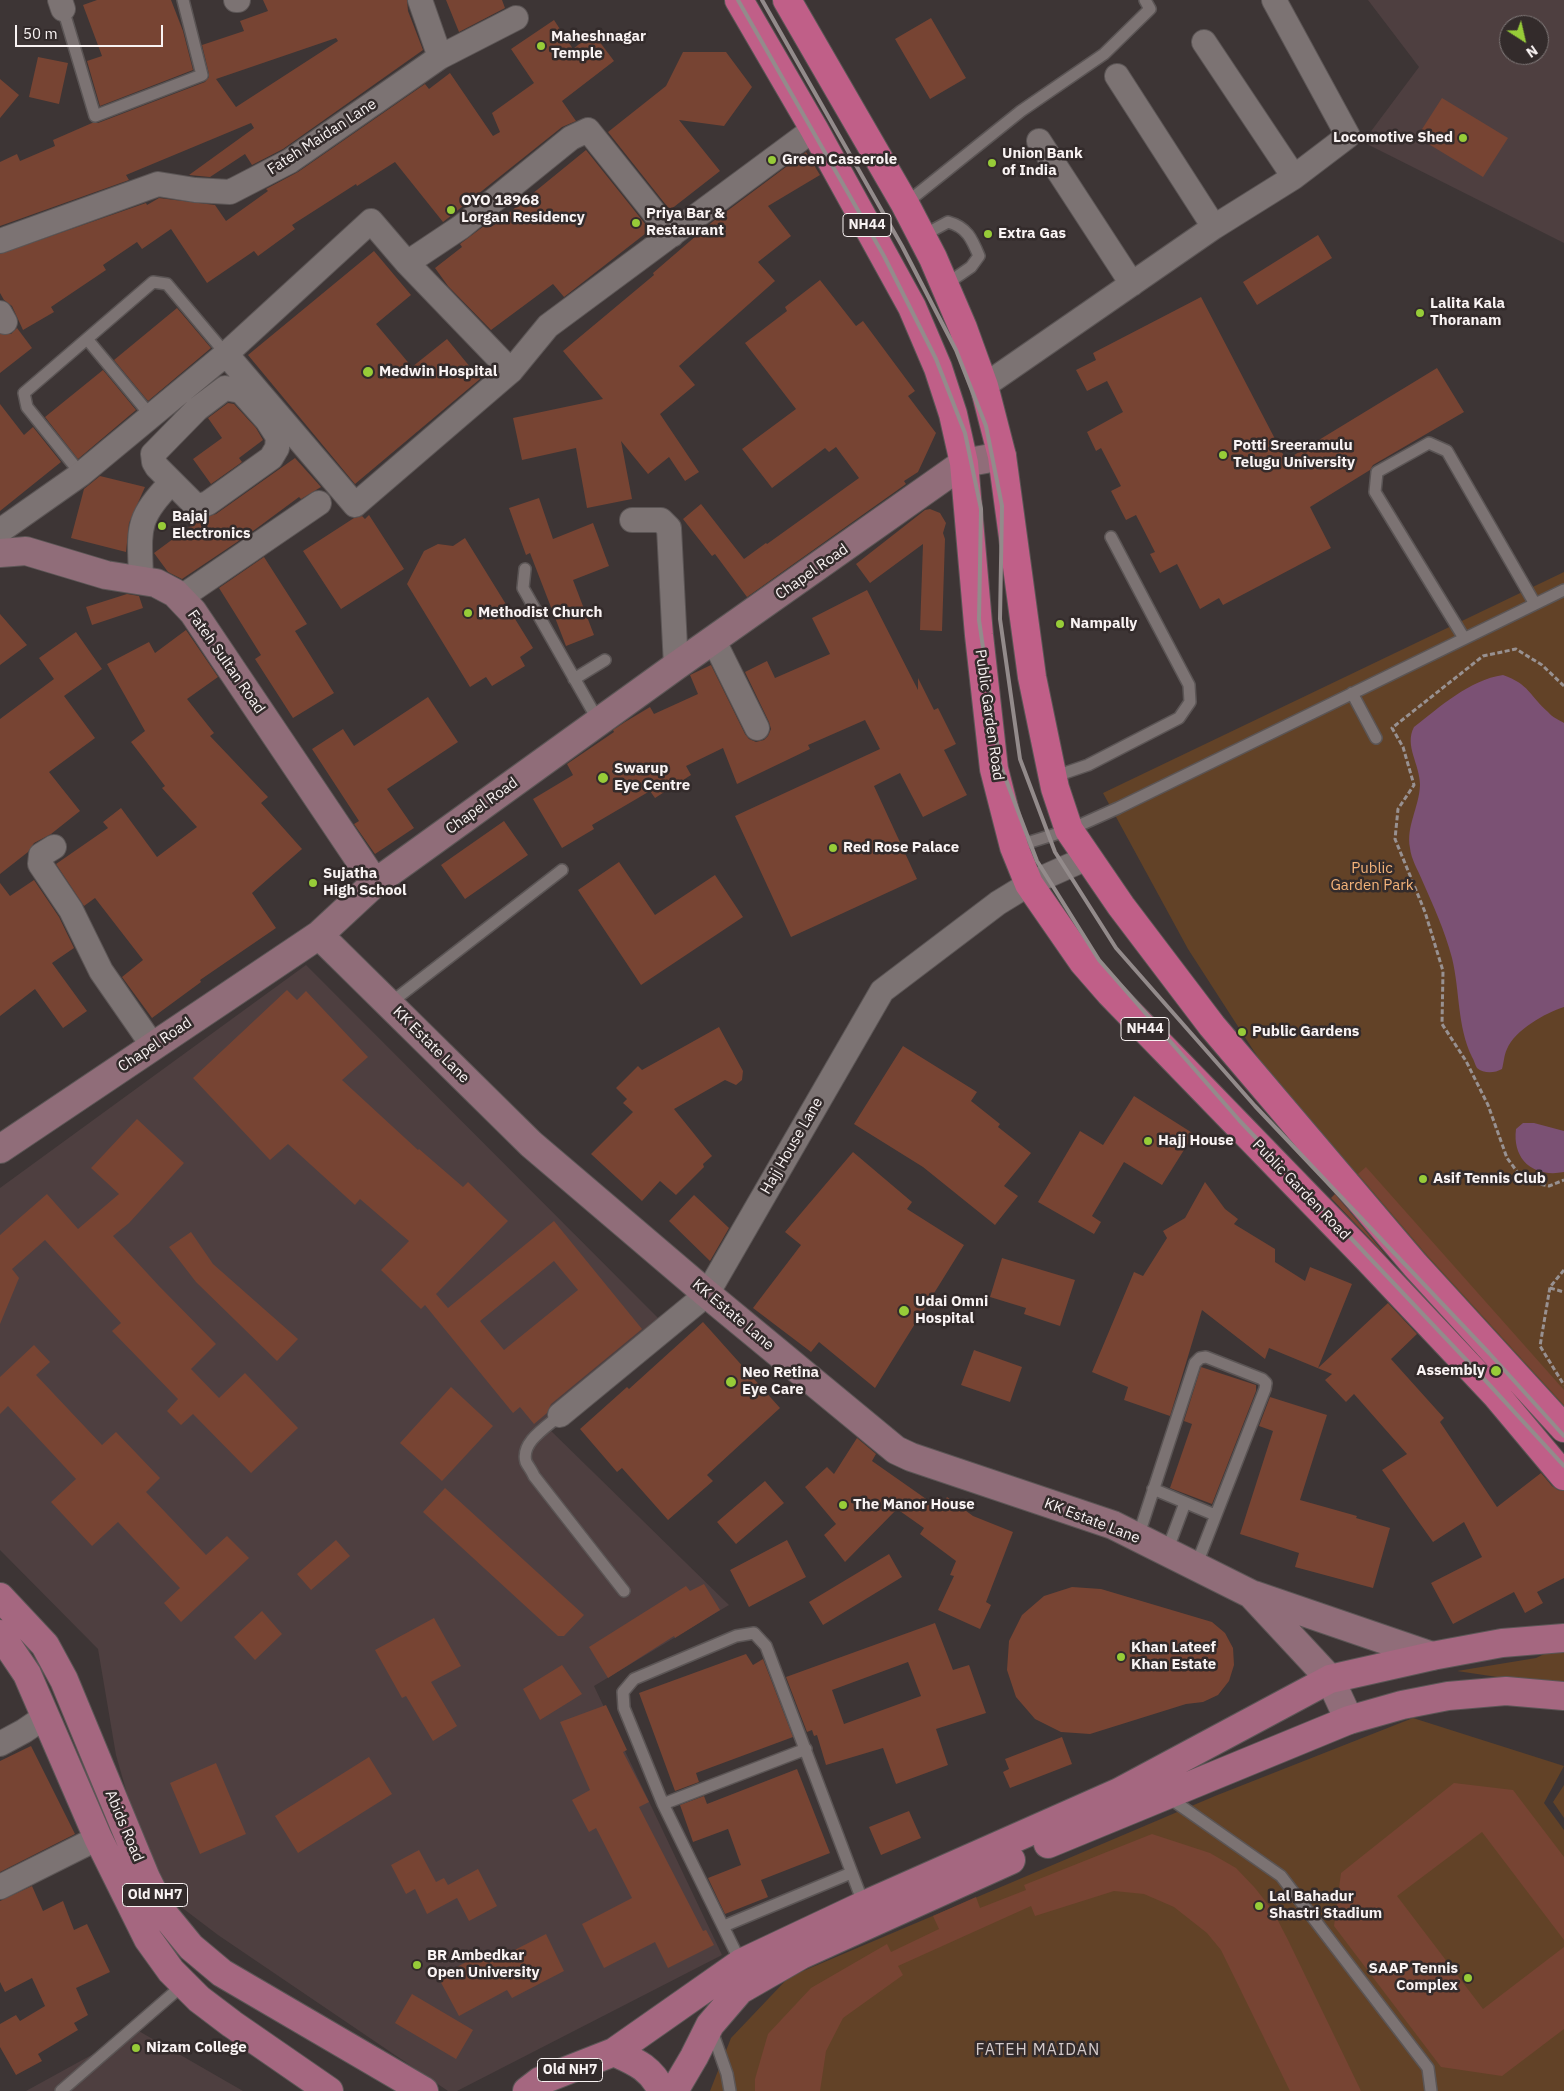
<!DOCTYPE html>
<style>
body{margin:0}
#map{position:relative;width:1564px;height:2091px;overflow:hidden;background:#3d3535;font-family:"IBM Plex Sans",sans-serif}
canvas{display:block}
.north{position:absolute;left:1499px;top:15px;width:50px;height:50px;box-sizing:border-box;background:#332b2b;border:1px solid #827b7b;border-radius:50%;rotate:145deg;font-size:14px;font-weight:700;line-height:20px;text-align:center;color:#f9f3f3}
.north::after{content:'';display:block;margin:auto;width:18px;height:22px;background:#97cc38;clip-path:polygon(50% 0,100% 100%,50% 72%,0 100%)}
.scale{position:absolute;left:15px;top:25px;width:148px;height:22px;box-sizing:border-box;border:2px solid #f9f3f3;border-top:0;padding-left:6px;font-size:15px;line-height:18px;white-space:nowrap;color:#f9f3f3;-webkit-text-stroke:4px #332b2b;paint-order:stroke}
</style>
<div id="map">
<canvas width="1564" height="2091"></canvas>
<div class="north">N</div>
<div class="scale">50 m</div>
</div>
<script>
const ctx = document.querySelector('canvas').getContext('2d');
ctx.lineJoin = 'round';
function fillPath(path, color) { ctx.fillStyle = color; ctx.fill(path, 'evenodd'); }
function strokePath(path, color, width, dash) { ctx.strokeStyle = color; ctx.lineWidth = width; ctx.lineCap = dash ? 'butt' : 'round'; ctx.setLineDash(dash || []); ctx.stroke(path); }
function drawText(font, color, halo, rows, align = 'center') {
  ctx.font = font + ' "IBM Plex Sans",sans-serif'; ctx.lineWidth = 5; ctx.setLineDash([]); ctx.textBaseline = 'middle'; ctx.strokeStyle = halo; ctx.fillStyle = color; for (const [text, x, y, turn = 0] of rows) {
    ctx.save(); ctx.translate(x, y); ctx.rotate((+turn || 0) * Math.PI / 180); ctx.textAlign = isNaN(turn) ? turn : align; if (halo) ctx.strokeText(text, 0, 0); ctx.fillText(text, 0, 0); ctx.restore();
  }
}
fillPath(new Path2D(`
 M1368 0H1564V243L1363 142 1419 67ZM1509 25H1539V55H1509Z
 M306 965 665 1325 548 1428 729 1605 594 1686 722 1955 457 2091H448L218 1935 160 1891 142 1846 116 1755 98 1649 0 1550V1188Z
 M137 2030 243 2091H26Z`), '#4e3f40');
fillPath(new Path2D(`
 M1564 572V1415L1279 1090 1188 949 1103 793Z
 M1561 1646H1564V1687L1457 1671 1536 1658Z
 M1413 1718 1564 1766 1544 1803 1564 1830V2091H710L731 2038 789 1977 1215 1796Z
 M1564 1785V1818L1553 1802Z`), '#624227');
fillPath(new Path2D(`
 M1503 675C1529 684 1530 696 1548 712 1552 717 1559 720 1564 723V1007C1545 1013 1515 1030 1507 1049 1504 1055 1504 1062 1502 1069 1495 1073 1484 1074 1477 1068 1475 1065 1474 1060 1472 1057 1457 1026 1460 991 1452 958 1445 931 1433 905 1422 880 1418 870 1411 859 1410 848 1406 826 1419 808 1420 785 1420 764 1404 746 1414 727 1440 707 1469 680 1503 675Z
 M1523 1123H1534L1564 1131V1172C1534 1178 1512 1160 1516 1129Z`), '#7b5174');
fillPath(new Path2D(`
 M97 0H171L183 31 193 70 100 106 87 61 102 56 83 5Z
 M263 0H407L408 11 423 50 283 149 252 165 245 154 210 177 189 175 254 128 251 123 126 175 129 180 0 226V162L17 154 20 161 55 146 53 140 92 123H98L205 82 209 77V74L202 45 244 31 240 21 268 11ZM336 38 338 41 236 107 216 79Z
 M446 0H502L505 8 459 32Z
 M931 18 966 78 930 99 895 39Z
 M554 20 573 49 593 33 614 61 562 101 576 121 562 127 443 222 395 162 357 186 356 184 292 225 295 229 258 256 254 251 207 283 171 229 142 249 137 242 103 265 106 270 51 307 54 312 23 330 12 306 4 300 0 293V254L146 203 147 205 159 198 215 205 226 221 268 191 266 189 298 172 425 84 429 89 450 73 493 136 500 132 492 113 534 83 511 49Z
 M683 52H726L752 87 724 126 679 120 720 171 670 210 608 132 666 86Z
 M38 57 68 63 59 104 29 97Z
 M0 79 19 95 0 118Z
 M1442 98 1508 138 1483 177 1417 137Z
 M586 150 650 230 564 297 553 284 491 330 448 286 435 268 462 247 460 244 488 223 490 227 494 225Z
 M806 152 820 175 768 206 791 236 758 262 775 281 679 366 695 385 660 414 699 472 685 481 669 457 648 474 621 441 632 499 587 508 576 448 522 460 513 418 603 399 563 351 654 275 653 273 711 223Z
 M1318 235 1332 258 1257 305 1243 282Z
 M374 251 411 295 376 324 412 367 447 339 480 379 355 484 248 355Z
 M820 280 856 326 863 321 915 391 908 396 936 433 918 472 904 481 906 484 747 597 715 554 712 556 683 519 701 504 744 559 766 543 767 544 859 478 836 447 829 452 825 448 772 488 742 449 796 409 745 343 787 311 785 307Z
 M1201 297 1286 460 1437 368 1464 412 1373 465 1370 470 1310 507 1331 548 1223 605 1219 598 1200 609 1177 564 1160 573 1150 554 1155 552 1136 515 1126 520 1111 491 1121 486 1101 448 1096 451 1087 432 1123 412 1107 381 1087 391 1076 370 1096 360 1093 353Z
 M177 308 211 348 148 401 114 360Z
 M17 328 32 348 0 373V334H11Z
 M103 370 136 410 78 459 45 417Z
 M228 403 234 404 256 428 263 440 239 458 242 462 211 484 193 459 222 438 208 418Z
 M0 404 24 435 33 427 61 462 0 511Z
 M295 458 321 487 301 499 299 497 249 534 182 579 168 572 154 553 200 519 216 514Z
 M100 476 145 487 129 523 126 552 71 538 84 489Z
 M539 498 553 539 593 523 609 566 573 580 594 635 566 646 530 553 526 555 509 508Z
 M930 509 940 513 946 523 943 533 945 539 942 631 920 630 923 544 870 583 856 564 925 510Z
 M369 515 404 569 341 609 303 551 354 518 362 516 365 519Z
 M465 538 533 648 520 657 525 666 492 686 486 677 470 687 407 584 424 551 438 544 453 546Z
 M264 557 307 624 295 631 334 693 293 718 255 659 261 655 219 588Z
 M867 590 918 690V678L934 710 938 708 956 744 944 750 967 795 923 817 900 773 874 786 917 879 791 937 735 816 880 749 865 720 808 745 810 749 737 784 723 748 686 766 691 775 655 798 650 791 592 825 594 829 562 848 533 799 573 775 567 764 614 732 613 730 625 722 650 707 654 714 698 694 690 675 711 665 745 734 749 739 756 742 764 740 768 736 771 729 769 722 745 672 767 661 775 678 830 654 812 618Z
 M127 594 139 596 143 608 92 625 86 607Z
 M0 614 27 645 0 665Z
 M186 630 218 677 187 699 214 733 210 736 268 797 261 803 302 849 252 893 276 928 200 980 201 982 152 1018 122 977 143 960 95 898 84 906 56 864 108 828 103 822 121 808 157 857 197 827 162 788 165 786 131 742 145 731 107 664 149 642 155 653Z
 M76 632 102 669 64 696 95 738 49 772 80 811 51 834 34 843 28 852 0 874V719L54 679 39 658Z
 M428 697 458 742 387 789 414 828 375 854 354 824 359 821 312 749 343 729 354 746Z
 M504 821 528 855 465 899 441 865Z
 M619 862 655 915 715 875 743 917 641 985 578 890Z
 M34 880 59 917 74 948 52 963 87 1011 63 1028 35 989 0 1016V883L10 896Z
 M287 990 297 1000 306 991 368 1057 342 1080 418 1150 419 1149 463 1187 468 1182 508 1221 436 1294 448 1308 554 1221 642 1329 551 1404 547 1413 534 1424 520 1407 513 1413 425 1305 421 1309 381 1270 409 1241 360 1199 355 1205 288 1144 270 1160 193 1078ZM554 1261 578 1290 504 1350 480 1321Z
 M719 1027 743 1071 742 1080 736 1085 725 1080 674 1109 712 1156 703 1164 704 1167 676 1195 660 1181 642 1201 591 1154 633 1112 623 1103 627 1099 616 1088 638 1066 642 1070Z
 M903 1046 977 1092 971 1101 1000 1124 998 1127 1031 1153 1004 1186 1018 1196 995 1225 923 1167 854 1124Z
 M1134 1096 1194 1134 1162 1185 1124 1162 1092 1216 1101 1222 1094 1234 1038 1202 1080 1131 1103 1145Z
 M137 1119 184 1163 129 1223 113 1236 159 1286 216 1344 191 1369 219 1398 245 1373 298 1428 251 1473 193 1414 181 1425 167 1411 178 1399 112 1331 121 1323 45 1240 12 1269 19 1278 0 1324V1235L47 1194 78 1229 119 1194 91 1168Z
 M853 1152 912 1202 907 1209 964 1245 875 1388 819 1342 811 1352 753 1308 801 1245 785 1232Z
 M1366 1167 1564 1390V1405L1427 1255 1358 1174Z
 M1205 1182 1225 1209 1238 1219 1234 1224 1275 1249V1262L1305 1281 1310 1267 1352 1284 1318 1368 1388 1303 1417 1334 1391 1359 1444 1418 1440 1422 1497 1507 1541 1473 1552 1486 1558 1490 1564 1491V1578L1537 1592 1543 1603 1525 1613 1514 1592 1453 1624 1431 1583 1482 1557 1464 1522 1433 1542 1382 1470 1407 1454 1354 1394 1346 1402 1325 1380 1332 1374 1269 1348 1265 1359 1202 1310 1170 1416 1124 1400 1128 1387 1092 1372 1134 1272 1143 1276 1167 1238 1163 1231 1185 1218Z
 M1335 1194 1389 1259 1331 1198Z
 M694 1195 729 1228 710 1261 669 1221Z
 M191 1232 213 1264 298 1339 277 1361 196 1282 169 1247Z
 M1002 1258 1075 1280 1060 1326 1024 1314 1026 1308 990 1297Z
 M703 1322 780 1408 707 1475 713 1481 668 1520 622 1468 617 1472 580 1429 627 1387 629 1389Z
 M34 1345 50 1362 36 1375 102 1445 116 1432 160 1478 146 1492 206 1555 227 1536 249 1558 181 1622 164 1603 180 1588 118 1522 92 1546 51 1502 76 1479 8 1406 0 1414V1377Z
 M974 1350 1022 1367 1010 1402 961 1385Z
 M1201 1367 1256 1385V1391L1212 1504 1170 1488 1192 1424 1184 1421Z
 M451 1387 493 1426 442 1481 400 1443Z
 M1270 1397 1327 1415 1300 1500 1357 1516 1356 1518 1390 1528 1373 1588 1295 1567 1299 1553 1240 1534 1273 1431 1259 1426Z
 M857 1438 876 1454 872 1461 939 1508 947 1497 973 1516 1013 1532 986 1602 991 1605 980 1629 938 1610 954 1576 950 1575 956 1561 920 1534 924 1528 897 1509 845 1562 824 1535 836 1524 805 1487 827 1467 834 1474Z
 M765 1481 784 1503 736 1544 717 1522Z
 M445 1488 584 1615 564 1636H558L423 1512Z
 M336 1540 350 1556 311 1590 297 1574Z
 M787 1540 806 1577 749 1607 730 1570Z
 M889 1554 902 1577 823 1625 809 1602Z
 M704 1584 720 1610 675 1638 674 1636 608 1678 589 1647 686 1586 690 1591Z
 M1072 1587 1101 1589 1212 1622 1225 1633 1233 1648 1234 1665 1229 1681 1218 1695 1203 1702 1186 1704 1090 1734 1061 1732 1035 1719 1016 1697 1007 1670 1009 1641 1022 1615 1044 1596Z
 M262 1611 282 1634 255 1660 234 1637Z
 M434 1618 461 1666 431 1682 457 1726 433 1741 406 1696 402 1698 375 1650Z
 M935 1623 953 1670 969 1665 986 1713 936 1729 948 1765 896 1784 883 1748 826 1765 817 1735 814 1736 812 1730 807 1732 786 1677ZM908 1662 921 1696 844 1724 832 1690Z
 M746 1654 753 1665 763 1659 793 1737 696 1773 699 1782 675 1791 639 1693Z
 M562 1665 582 1694 540 1720 523 1689Z
 M606 1705 627 1750 623 1752 649 1802 639 1807 703 1931 706 1930 714 1945 668 1968 655 1942 604 1968 582 1924 632 1898 596 1828 589 1832 572 1800 590 1790 560 1722Z
 M1062 1737 1072 1764 1010 1788 1003 1772 1009 1769 1005 1759Z
 M31 1746 75 1834 0 1872V1761Z
 M369 1757 392 1794 298 1853 275 1816Z
 M216 1763 246 1834 200 1854 170 1783Z
 M797 1769 830 1853 761 1880 768 1897 725 1914 708 1878 741 1865 728 1829 693 1842 680 1805 704 1796 707 1804Z
 M1454 1783 1513 1790 1564 1857V1940L1482 1832 1397 1896 1483 2009 1564 1947V2029L1502 2076 1441 2067 1334 1926 1341 1873Z
 M909 1811 921 1838 881 1855 869 1827Z
 M1152 1834 1210 1853 1236 1868 1255 1888 1273 1911 1288 1940 1361 2091H1290L1221 1950 1207 1933 1174 1907 1144 1894 1114 1891 1035 1916 1031 1906 898 1966 903 1975 843 2018 826 2051 820 2091H755V2079L768 2034 811 1988 887 1944 891 1952 939 1929 933 1916 976 1897 980 1908 1026 1890 1024 1885Z
 M419 1850 436 1882 444 1878 448 1885 478 1869 497 1906 469 1921 457 1898 427 1914 415 1889 406 1894 391 1865Z
 M32 1886 43 1911 63 1901 74 1930 87 1924 110 1972 76 1988 88 2015 74 2023 78 2030 38 2054 42 2061 16 2075 0 2047V2024L16 2015 20 2021 45 2006 32 1978 5 1992 0 1982V1901Z
 M546 1934 564 1971 512 1998 507 1990 459 2016 438 1977 483 1953 489 1963Z
 M412 1994 473 2030 456 2059 395 2023Z`), '#743');
const lane = new Path2D(`
 M63 9 95 116 202 75 183 0
 M905 204 1021 111 1104 54 1150 9 1145 0
 M922 236 948 222C967 227 972 239 979 256L971 267 945 285
 M87 339 151 416
 M81 474 27 407 24 393 153 282 167 284 226 354
 M525 569 523 588 599 722
 M1464 638 1375 492 1377 472 1429 443 1447 451 1535 604
 M574 679 605 660
 M1352 693 1376 738
 M1053 777 1088 765 1179 718 1190 702 1189 685 1111 537
 M1014 847 1069 830 1118 808 1564 590
 M389 1004 562 870
 M560 1415C548 1426 520 1442 526 1462 528 1466 532 1471 534 1476L624 1591
 M1153 1489 1215 1515
 M1138 1537 1195 1363 1200 1358 1206 1357 1262 1379 1266 1383 1265 1389 1196 1566
 M1167 1551 1185 1503
 M1168 1797 1281 1876 1428 2068 1431 2091
 M663 1804 806 1749
 M724 1926 851 1873
 M741 1963 663 1804 624 1708 623 1692 634 1679 736 1636 754 1633 766 1646 864 1905
 M712 2031 727 2074 730 2091
 M61 2091 184 1984`);
const street = new Path2D(`
 M60 0 63 9
 M236 0H238
 M420 0 440 57
 M1204 42 1294 177
 M1117 76 1214 227
 M1039 141 1132 284
 M0 241 158 184 195 190 230 192 290 161 440 57 516 18
 M407 263 461 227 571 138 588 130 672 235
 M0 313 5 322
 M226 354 355 505 511 371 548 326 814 129
 M984 386 1214 227 1294 177 1348 136 1274 0
 M225 388 241 391 267 420 278 437 277 448 271 458 208 503 200 506 195 505 157 467 154 462 153 454 197 409Z
 M632 520H661L669 528 676 666
 M0 531 81 474 226 354 371 221 407 263 511 371
 M141 580C140 531 134 520 171 483
 M180 598 319 503
 M714 641 757 728
 M54 847 41 855 40 864 71 910 101 971 153 1046
 M560 1415 707 1294 882 991 998 903 1029 884 1087 858
 M0 1744 24 1731 46 1716
 M0 1887 98 1838`);
const secondary = new Path2D(`
 M0 553 26 551 106 575 156 583 175 593 193 612 375 883
 M319 935 531 1144 707 1294 896 1450 911 1457 1113 1525 1251 1594 1330 1679 1349 1720
 M0 1149 319 935 375 883 676 666 964 463 1002 456
 M1254 1595 1432 1656`);
const primary = new Path2D(`
 M0 1597 45 1645 64 1680 146 1878 164 1914 191 1947 222 1973 424 2091
 M0 1634 27 1674 98 1838 148 1939 171 1971 199 1999 232 2024 329 2091
 M1048 1844 1349 1720 1402 1705 1448 1696 1506 1691 1564 1696
 M614 2052C636 2062 651 2068 662 2091
 M527 2091 540 2081 614 2052 741 1963 864 1905 1119 1792 1330 1679 1432 1656 1502 1643 1564 1638
 M674 2091 694 2057 710 2025 740 1990 801 1955 1011 1860`);
const highway = new Path2D(`
 M739 0 814 129 912 307 938 368 953 414 964 463 979 635 994 769 1014 847 1029 884 1083 962 1110 993 1367 1258 1497 1396 1564 1476
 M787 0 905 204 933 258 963 328 984 386 1002 456 1032 677 1055 788 1069 830 1121 906 1212 1026 1415 1265 1564 1428`);
strokePath(lane, '#5b5555', 14);
strokePath(street, '#5b5555', 26);
strokePath(secondary, '#5b5555', 30);
strokePath(primary, '#5b5555', 30);
strokePath(highway, '#5b5555', 30);
strokePath(new Path2D(`
 M1564 686 1542 665 1516 649 1483 656 1392 728 1403 747 1414 785 1398 809 1395 839 1425 912 1443 971 1442 1024 1466 1061 1488 1105 1507 1158 1524 1181 1549 1186 1564 1180
 M1564 1270 1550 1287 1540 1346 1564 1385
 M1550 1288 1564 1292`), '#989191', 3, [5, 2.5]);
strokePath(lane, '#7c7373', 11);
strokePath(street, '#7c7373', 24);
strokePath(secondary, '#906d79', 28);
strokePath(primary, '#a56780', 28);
strokePath(highway, '#c05f88', 28);
strokePath(new Path2D(`
 M738 0 884 256 936 359 965 433 981 509 979 620 1000 764 1037 861 1099 960 1239 1120 1473 1367 1564 1466
 M762 0 902 246 956 350 986 426 1002 506 1000 619 1020 759 1055 852 1116 948 1255 1106 1489 1353 1564 1436`), '#938b8b', 4);
for (const [x, y, r, color] of [
 [541,46,5,"#97cc38"],
 [1463,138,5,"#97cc38"],
 [772,160,5,"#97cc38"],
 [992,163,5,"#97cc38"],
 [451,210,5,"#97cc38"],
 [636,223,5,"#97cc38"],
 [988,234,5,"#97cc38"],
 [1420,313,5,"#97cc38"],
 [368,372,6,"#97cc38"],
 [1223,455,5,"#97cc38"],
 [162,526,5,"#97cc38"],
 [468,613,5,"#97cc38"],
 [1060,624,5,"#97cc38"],
 [603,778,6,"#97cc38"],
 [833,848,5,"#97cc38"],
 [313,883,5,"#97cc38"],
 [1242,1032,5,"#97cc38"],
 [1148,1141,5,"#97cc38"],
 [1423,1179,5,"#97cc38"],
 [904,1311,6,"#97cc38"],
 [1496,1371,6,"#97cc38"],
 [731,1382,6,"#97cc38"],
 [843,1505,5,"#97cc38"],
 [1121,1657,5,"#97cc38"],
 [1259,1906,5,"#97cc38"],
 [417,1965,5,"#97cc38"],
 [1468,1978,5,"#97cc38"],
 [136,2048,5,"#97cc38"]
]) { const dot = new Path2D(); dot.arc(x, y, r, 0, 2 * Math.PI); ctx.fillStyle = color; ctx.fill(dot); strokePath(dot, '#332b2b', 2); }
for (const [x, y, w] of [
 [867,225,48],
 [1145,1029,48],
 [155,1895,65],
 [570,2070,65]
]) { const box = new Path2D(); box.roundRect(x - w / 2, y - 11.5, w, 23, 4); ctx.fillStyle = '#332b2b'; ctx.fill(box); strokePath(box, '#f9f3f3', 1); }
drawText('bold 14px', '#f9f3f3', null, [
 ["NH44",867,225],
 ["NH44",1145,1029],
 ["Old NH7",155,1895],
 ["Old NH7",570,2070]
]);
drawText('bold 15px', '#f9f3f3', '#332b2b', [
 ["Maheshnagar",551,37],
 ["Temple",551,54],
 ["Locomotive Shed",1453,138,"right"],
 ["Union Bank",1002,154],
 ["of India",1002,171],
 ["Green Casserole",782,160],
 ["OYO 18968",461,201],
 ["Lorgan Residency",461,218],
 ["Priya Bar &",646,214],
 ["Restaurant",646,231],
 ["Extra Gas",998,234],
 ["Lalita Kala",1430,304],
 ["Thoranam",1430,321],
 ["Medwin Hospital",379,372],
 ["Potti Sreeramulu",1233,446],
 ["Telugu University",1233,463],
 ["Bajaj",172,517],
 ["Electronics",172,534],
 ["Methodist Church",478,613],
 ["Nampally",1070,624],
 ["Swarup",614,769],
 ["Eye Centre",614,786],
 ["Red Rose Palace",843,848],
 ["Sujatha",323,874],
 ["High School",323,891],
 ["Public Gardens",1252,1032],
 ["Hajj House",1158,1141],
 ["Asif Tennis Club",1433,1179],
 ["Udai Omni",915,1302],
 ["Hospital",915,1319],
 ["Assembly",1485,1371,"right"],
 ["Neo Retina",742,1373],
 ["Eye Care",742,1390],
 ["The Manor House",853,1505],
 ["Khan Lateef",1131,1648],
 ["Khan Estate",1131,1665],
 ["Lal Bahadur",1269,1897],
 ["Shastri Stadium",1269,1914],
 ["BR Ambedkar",427,1956],
 ["Open University",427,1973],
 ["SAAP Tennis",1458,1969,"right"],
 ["Complex",1458,1986,"right"],
 ["Nizam College",146,2048]
], 'left');
drawText('15px', '#f9f3f3', '#332b2b', [
 ["Fateh Maidan Lane",322,137,-33],
 ["Chapel Road",812,572,-35],
 ["Fateh Sultan Road",226,662,55],
 ["Public Garden Road",989,715,82],
 ["Chapel Road",482,806,-36],
 ["Chapel Road",155,1045,-34],
 ["KK Estate Lane",431,1045,45],
 ["Hajj House Lane",792,1146,-60],
 ["Public Garden Road",1301,1190,46],
 ["KK Estate Lane",733,1315,40],
 ["KK Estate Lane",1092,1521,21],
 ["Abids Road",124,1826,67]
]);
drawText('15px', '#f4b37a', '#332b2b', [
 ["Public",1372,869],
 ["Garden Park",1372,886]
]);
ctx.letterSpacing = '1px';
drawText('16px', '#d4caca', '#332b2b', [
 ["FATEH MAIDAN",1038,2050]
]);
ctx.letterSpacing = '0px';
</script>
